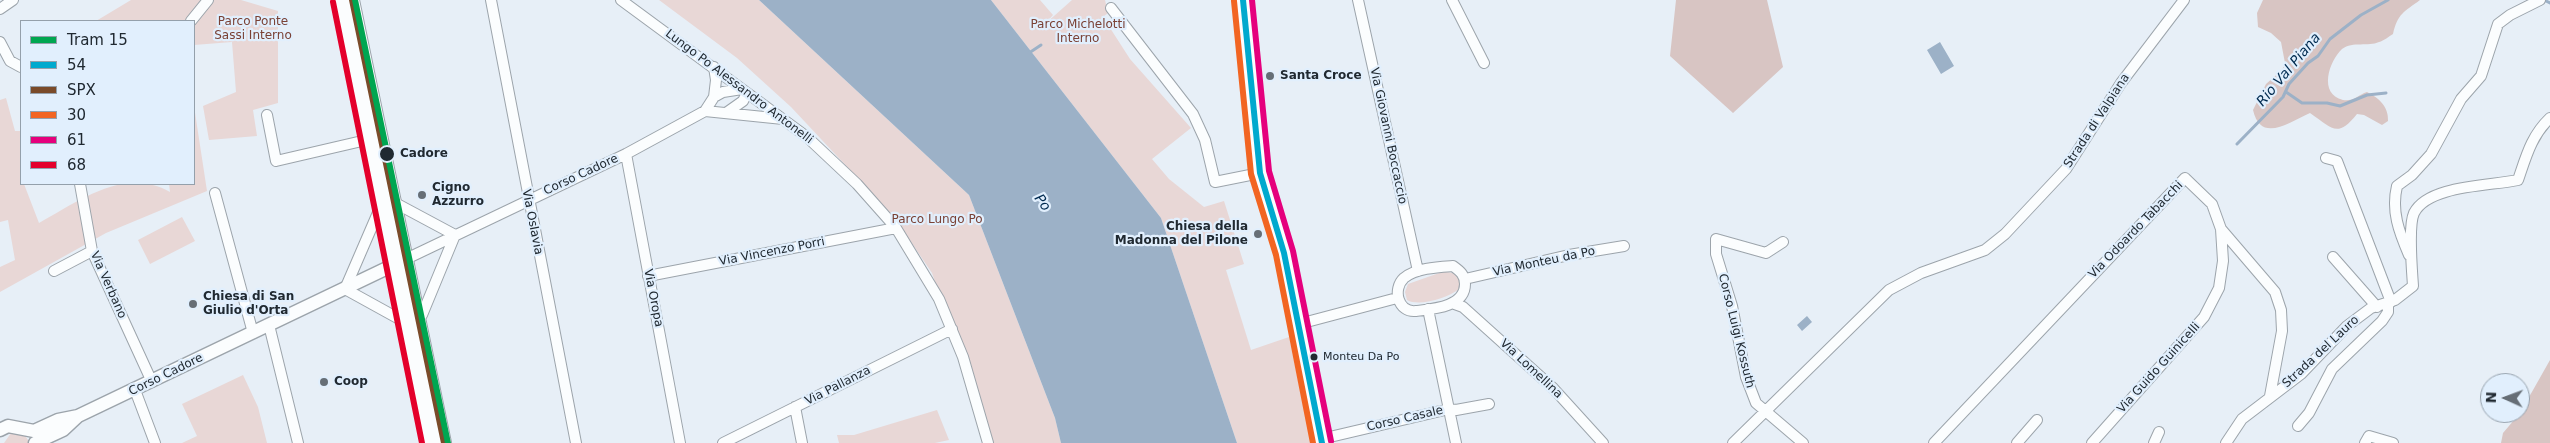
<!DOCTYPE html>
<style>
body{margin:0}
#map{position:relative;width:2550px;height:443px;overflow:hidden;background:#e7eff7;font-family:"DejaVu Sans",sans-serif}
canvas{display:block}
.legend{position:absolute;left:20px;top:20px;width:175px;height:165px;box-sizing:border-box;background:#e1effd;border:1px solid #94a0ab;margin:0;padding:6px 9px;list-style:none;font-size:15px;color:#202931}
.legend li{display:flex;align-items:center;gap:10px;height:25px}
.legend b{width:25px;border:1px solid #94a0ab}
.north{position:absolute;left:2480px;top:373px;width:50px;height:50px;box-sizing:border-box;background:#e1effd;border:1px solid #94a0ab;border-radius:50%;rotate:272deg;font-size:14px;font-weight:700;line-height:20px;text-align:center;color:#202931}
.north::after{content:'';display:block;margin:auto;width:18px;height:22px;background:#666e76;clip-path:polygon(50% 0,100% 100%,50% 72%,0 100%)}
</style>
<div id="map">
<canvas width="2550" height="443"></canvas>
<ul class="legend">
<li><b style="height:6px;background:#00a651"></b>Tram 15</li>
<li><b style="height:6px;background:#00a9ce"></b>54</li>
<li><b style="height:6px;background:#7a4b2a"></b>SPX</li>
<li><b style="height:6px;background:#f26522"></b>30</li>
<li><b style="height:6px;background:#e5007d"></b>61</li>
<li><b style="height:6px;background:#e4002b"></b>68</li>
</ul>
<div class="north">N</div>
</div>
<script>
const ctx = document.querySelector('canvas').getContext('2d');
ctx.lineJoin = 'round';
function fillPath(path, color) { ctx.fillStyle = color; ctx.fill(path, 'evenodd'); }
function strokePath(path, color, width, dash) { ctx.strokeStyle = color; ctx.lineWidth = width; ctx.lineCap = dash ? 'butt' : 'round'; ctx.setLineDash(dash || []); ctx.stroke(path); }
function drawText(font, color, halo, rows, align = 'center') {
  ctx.font = font + ' "DejaVu Sans",sans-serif'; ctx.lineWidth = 4.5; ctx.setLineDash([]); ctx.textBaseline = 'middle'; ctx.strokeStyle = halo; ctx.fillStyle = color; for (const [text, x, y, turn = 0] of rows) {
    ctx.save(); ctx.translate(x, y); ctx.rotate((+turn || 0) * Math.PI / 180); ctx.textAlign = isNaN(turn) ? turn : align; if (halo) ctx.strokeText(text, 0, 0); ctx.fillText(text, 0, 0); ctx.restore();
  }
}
fillPath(new Path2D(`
 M131 0H241L278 11V103L253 110 257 136 209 140 203 106 236 92 232 42 194 45V21H96Z
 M659 0H759L969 195 1055 418 1061 443H991L932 273 894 217 791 107 737 58Z
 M991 0H1040L1053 15 1045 24 1072 0H1105L1108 13 1103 17 1130 59 1191 128 1152 159 1169 179 1204 207 1224 201 1244 264 1226 270 1251 350 1289 337 1311 443H1237L1161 218Z
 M6 98 15 131H21V184H24L39 223C79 201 125 166 170 192L169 184H194V106L207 191 106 233 0 292V267L15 260 8 220 0 222V100Z
 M182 217 195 241 150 264 138 240Z
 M1442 272C1454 271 1463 276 1459 289 1448 298 1419 307 1407 300L1405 292 1408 284Z
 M243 375 258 407 267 443H182L197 436 182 404Z
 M937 410 949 440 935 443H839L837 435H854Z
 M11 433 24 434 30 443H4Z`), '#e8d7d6');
fillPath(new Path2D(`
 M1676 0H1767L1783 67 1733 113 1670 56Z
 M2263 0H2420C2404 12 2398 13 2393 34 2389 36 2384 41 2379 42 2368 47 2353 41 2342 49 2329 61 2318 94 2343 100 2353 102 2358 95 2367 92 2379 98 2389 107 2388 121L2382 125 2364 115 2357 114C2337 139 2332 128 2310 113 2289 122 2261 144 2253 110L2266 84 2282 70 2285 63 2281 42 2271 33 2258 27 2257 13Z
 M2550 360V443H2501L2503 433 2520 413Z`), '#d8c5c3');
fillPath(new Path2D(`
 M759 0H991L1161 218 1237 443H1061L1055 418 969 195Z
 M1940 42 1954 66 1941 74 1927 50Z
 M1807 316 1812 322 1802 331 1797 325Z`), '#9cb1c7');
strokePath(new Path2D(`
 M2546 1 2550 3
 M1029 53 1041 45
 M2286 92 2302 103H2327L2340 106 2367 95 2386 93
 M2237 144 2283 97 2289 84 2308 63 2318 56 2330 39 2361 15 2388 0`), '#9cb1c7', 3);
const minor = new Path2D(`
 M491 0 576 443
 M621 0 807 137 857 184 896 228 939 299 963 357 988 443
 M1358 0 1418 271
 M1452 0 1484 63
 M1111 8 1193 114 1205 140 1215 182 1260 173
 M0 9 13 0
 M191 21 208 0
 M0 42 10 61 21 67
 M714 97 723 92 742 89
 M705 111 783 119
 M726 113 743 101 747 93
 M267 115 276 161 375 138
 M626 154 680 443
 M2326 158 2337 161 2391 302
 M80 184 92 251 152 382
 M215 193 253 333
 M399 205 455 235 422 315 403 321 345 289 380 208Z
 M1783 242 1766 253 1716 239V254L1732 306 1746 377 1756 403 1803 443
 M2409 255C2399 232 2391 211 2397 186L2412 175 2431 154 2461 99 2481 76 2498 24 2510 15 2540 0
 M2333 257 2377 307
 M406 259 626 154 705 111 714 97 716 80 714 67
 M1453 266C1460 271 1465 275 1465 284 1465 307 1433 309 1416 311 1398 313 1392 289 1404 278 1416 268 1439 267 1453 266Z
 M54 271 92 251
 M648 276 896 228
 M1465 279 1569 255 1624 246
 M1452 303 1463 307 1553 388 1603 443
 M1428 309 1456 443
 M1299 324 1397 298
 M269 325 298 443
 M135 390 155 443
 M795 407 802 443
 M2298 426 2309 413 2332 369 2382 321 2388 312V304
 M1321 439 1449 409 1456 410 1489 404
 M723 443 952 329
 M1733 443 1889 290 1921 273 1985 250 2005 234 2066 169 2121 83 2184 0
 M1934 443 2185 178 2212 204 2221 229 2275 292 2281 310 2282 331 2270 396
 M2017 443 2037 420
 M2092 443 2204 317 2219 288 2223 261 2221 229
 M2154 443 2159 432
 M2226 443 2242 419 2301 374 2347 326 2371 308 2395 300 2413 286C2412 270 2408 226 2414 213 2428 185 2490 186 2518 180 2526 157 2531 136 2550 118
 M2365 443 2369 436 2393 443`);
const tertiary = new Path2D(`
 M0 430 8 426 34 431 58 420 78 416 404 260
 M35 443 63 430 78 416`);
const secondary = new Path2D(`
 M342 0 431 443
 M352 0 444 443`);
const primary = new Path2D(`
 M1243 0 1256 146 1260 173 1284 253 1322 443`);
strokePath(minor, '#9ca4ab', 12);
strokePath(tertiary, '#9ca4ab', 15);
strokePath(secondary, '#9ca4ab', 16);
strokePath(primary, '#9ca4ab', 19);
strokePath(minor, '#fbfdfe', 10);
strokePath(tertiary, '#fbfdfe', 12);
strokePath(secondary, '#fbfdfe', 14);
strokePath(primary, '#fbfdfe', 16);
strokePath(new Path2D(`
 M1243 0 1260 173 1284 253 1322 443`), '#00a9ce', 6);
strokePath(new Path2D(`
 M352 0 444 443`), '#7a4b2a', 6);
strokePath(new Path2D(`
 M1234 1 1251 174 1276 255 1313 443`), '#f26522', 6);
strokePath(new Path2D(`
 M1252 0 1269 171 1293 251 1331 441`), '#e5007d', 6);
strokePath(new Path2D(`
 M333 2 422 443`), '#e4002b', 6);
strokePath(new Path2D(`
 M355 0 448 443`), '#00a651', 6);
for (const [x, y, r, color] of [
 [1270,76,5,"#666e76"],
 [387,154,8,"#202931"],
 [422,195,5,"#666e76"],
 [1258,234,5,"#666e76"],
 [193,304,5,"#666e76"],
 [1314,357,4.5,"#202931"],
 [324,382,5,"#666e76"]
]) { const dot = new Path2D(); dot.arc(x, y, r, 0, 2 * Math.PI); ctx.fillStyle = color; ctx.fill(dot); strokePath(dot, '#e1effd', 2); }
drawText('11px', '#202931', '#e1effd', [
 ["Monteu Da Po",1323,357]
], 'left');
drawText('12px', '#7a4135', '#e1effd', [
 ["Parco Ponte",253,22],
 ["Sassi Interno",253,36],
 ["Parco Michelotti",1078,25],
 ["Interno",1078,39],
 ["Parco Lungo Po",937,220]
]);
drawText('bold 12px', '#202931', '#e1effd', [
 ["Santa Croce",1280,76],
 ["Cigno",432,188],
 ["Azzurro",432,202],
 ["Chiesa della",1248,227,"right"],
 ["Madonna del Pilone",1248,241,"right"],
 ["Chiesa di San",203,297],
 ["Giulio d'Orta",203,311],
 ["Coop",334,382]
], 'left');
drawText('12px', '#202931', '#e1effd', [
 ["Lungo Po Alessandro Antonelli",739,87,37],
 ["Strada di Valpiana",2097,121,-57],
 ["Via Giovanni Boccaccio",1388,136,78],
 ["Corso Cadore",581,175,-25],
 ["Via Oslavia",532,222,79],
 ["Via Odoardo Tabacchi",2136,230,-46],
 ["Via Vincenzo Porri",772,252,-11],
 ["Via Monteu da Po",1544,262,-12],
 ["Via Verbano",108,285,66],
 ["Via Oropa",653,298,79],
 ["Corso Luigi Kossuth",1736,331,76],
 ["Strada del Lauro",2321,352,-43],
 ["Via Guido Guinicelli",2159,368,-48],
 ["Via Lomellina",1531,369,43],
 ["Corso Cadore",166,375,-26],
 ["Via Pallanza",838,386,-27],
 ["Corso Casale",1405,419,-13]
]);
drawText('bold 12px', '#202931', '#e1effd', [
 ["Cadore",400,154]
], 'left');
drawText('italic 14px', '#002a4f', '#e1effd', [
 ["Rio Val Piana",2289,70,-50],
 ["Po",1042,203,54]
]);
</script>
